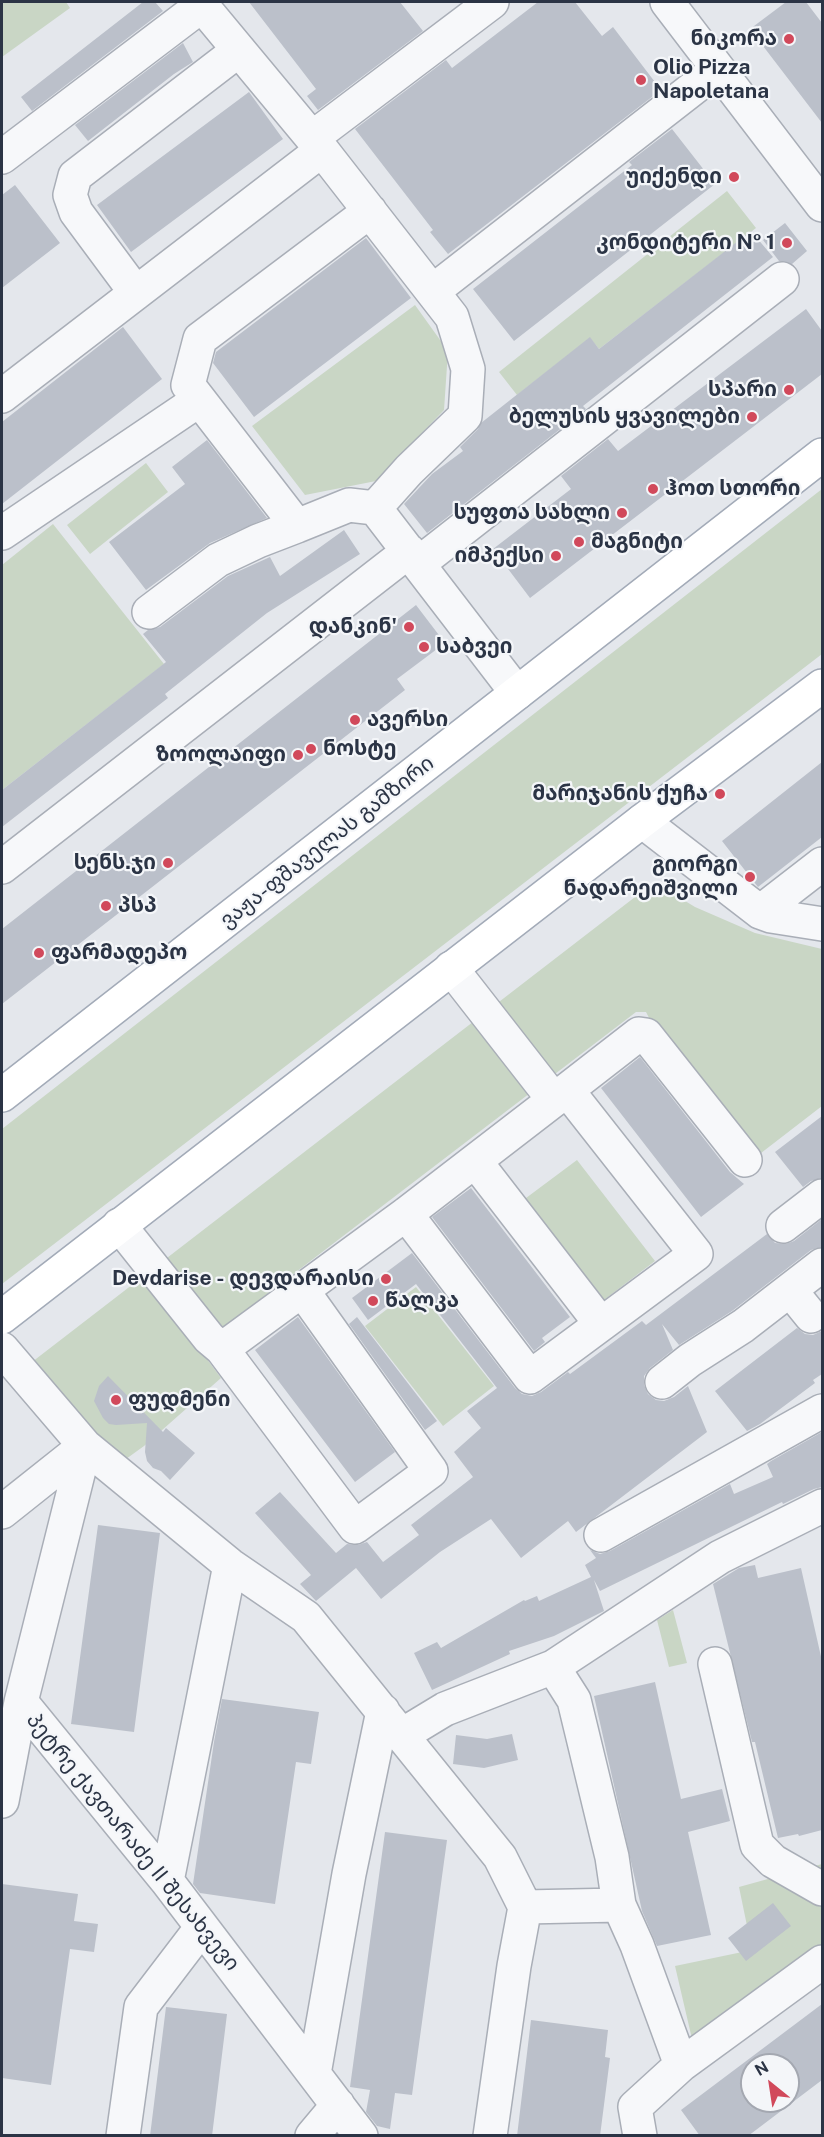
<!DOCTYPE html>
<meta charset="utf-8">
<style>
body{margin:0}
#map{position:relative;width:824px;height:2137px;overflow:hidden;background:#e4e7ec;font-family:"Public Sans",sans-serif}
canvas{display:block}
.frame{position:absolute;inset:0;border:3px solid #2b3445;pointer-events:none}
.north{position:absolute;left:740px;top:2053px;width:60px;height:60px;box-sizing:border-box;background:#f4f6f9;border:2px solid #a4a8b1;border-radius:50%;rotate:330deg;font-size:16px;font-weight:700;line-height:24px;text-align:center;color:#2b3445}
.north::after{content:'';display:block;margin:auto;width:21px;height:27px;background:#d1495b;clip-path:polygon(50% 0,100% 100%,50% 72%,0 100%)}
</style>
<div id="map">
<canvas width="824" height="2137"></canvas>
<div class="frame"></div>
<div class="north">N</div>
</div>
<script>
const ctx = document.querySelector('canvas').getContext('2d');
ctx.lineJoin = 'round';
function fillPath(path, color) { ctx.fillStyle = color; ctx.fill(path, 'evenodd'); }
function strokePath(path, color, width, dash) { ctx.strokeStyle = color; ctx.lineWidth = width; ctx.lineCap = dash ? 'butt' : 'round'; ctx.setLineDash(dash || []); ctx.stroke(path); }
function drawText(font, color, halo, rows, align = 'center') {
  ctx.font = font + ' "Public Sans","Noto Sans Georgian",sans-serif'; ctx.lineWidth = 4.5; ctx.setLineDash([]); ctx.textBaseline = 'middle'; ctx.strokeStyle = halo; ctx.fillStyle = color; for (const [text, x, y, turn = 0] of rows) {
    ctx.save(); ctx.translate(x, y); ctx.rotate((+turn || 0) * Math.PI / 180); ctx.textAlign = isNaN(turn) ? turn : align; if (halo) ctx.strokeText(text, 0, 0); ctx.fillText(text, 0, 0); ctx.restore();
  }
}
fillPath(new Path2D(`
 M2 2H66L70 8 2 57Z
 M727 191 756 228 599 349 590 338 517 395 499 372Z
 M415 305 448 351 444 410 376 481 305 495 252 426Z
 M146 463 168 492 90 554 67 525Z
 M822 489V654L2 1284V1129Z
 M53 524 164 664 2 790V565Z
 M659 885 695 907 755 933 822 949V1106L752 1160 664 1047 646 1012H636L198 1347 221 1378 144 1446 126 1459 72 1413 32 1362 648 887Z
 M577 1160 655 1261 600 1303 522 1201Z
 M416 1287 494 1386 443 1426 365 1326Z
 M673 1610 687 1663 669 1667 657 1620Z
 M822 1864V1975L699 2069 675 1966 752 1950 739 1887Z`), '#c9d6c5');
fillPath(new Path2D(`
 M143 2H155L163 11 32 111 21 97Z
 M249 2H400L423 31 318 110 307 96 316 89Z
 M538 2H575L602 36 613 27 661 90 448 254 430 232 433 230 355 129 446 60 452 68Z
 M786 2H806L822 23V123L750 29Z
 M183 43 193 62 174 74 88 141 75 125Z
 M249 92 283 139 131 252 97 205Z
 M672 129 715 184 514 341 473 289 632 165 629 162Z
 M15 185 60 243 2 288V195Z
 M785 223 807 251 792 264 779 261 763 240Z
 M751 231 773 257 583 406 586 409 427 533 404 504 432 474 463 451 460 447 478 429 481 423 590 337 599 349Z
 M366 238 411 298 254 417 213 363 216 352Z
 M806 309 822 331V374L530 598 493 549 571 489 561 476 608 439 618 451Z
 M123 327 162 379 2 504V422Z
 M207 440 267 518 210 543 146 590 109 542 185 484 172 467Z
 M344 530 360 554 267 613 165 694 168 698 2 827V790L166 662 143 634 148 630 160 627 228 576 270 557 280 576Z
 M416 605 445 643 397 679 405 690 2 1004V929Z
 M822 762V837L758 887 722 841Z
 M640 1057 730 1172 744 1184 701 1217 601 1088Z
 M822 1116V1178L811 1181 803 1187 775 1152Z
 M471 1188 570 1317 542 1338 545 1342 534 1351 432 1217Z
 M822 1219V1247L811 1250 732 1311 679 1345 662 1324 673 1350 650 1368 644 1376V1385L648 1394 656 1400 664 1401 674 1397 688 1386 707 1432 576 1532 568 1521 521 1558 491 1519 440 1552 381 1599 356 1568 316 1601 300 1584 311 1575 255 1513 280 1492 336 1553 347 1544 358 1545 367 1542 383 1562 419 1535 411 1525 473 1477 454 1452 481 1428 467 1411 497 1388 416 1284 368 1320 352 1298 412 1253 515 1388 522 1394 532 1396 541 1392 568 1372 570 1374 642 1321 646 1325 767 1234 775 1243 786 1244 794 1241Z
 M298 1317 395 1452 355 1482 255 1350Z
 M357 1317 437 1421 425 1430 349 1324Z
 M797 1328 805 1334 813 1335 822 1331V1374L813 1380 815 1383 760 1424 747 1431 715 1391Z
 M108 1376 163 1432 166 1428 195 1453 170 1480 161 1471 153 1468 147 1461 145 1452 147 1423 116 1425 109 1424 103 1418 94 1401 99 1386Z
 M822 1432V1487L814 1489 783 1504 782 1502 600 1591 594 1580 604 1611 554 1636 509 1651 510 1654 432 1690 414 1653 437 1642 441 1648 524 1600 525 1601 537 1596 539 1601 591 1577 585 1565 596 1558 590 1550 600 1554 610 1551 730 1484 734 1494 773 1477 767 1464 771 1461Z
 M98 1525 160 1533 134 1732 71 1724Z
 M755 1565 758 1578 801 1568 822 1661V1830L799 1836 798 1834 778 1838 755 1742H752L713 1584 739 1568Z
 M655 1682 681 1799 722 1789 730 1821 688 1832 711 1935 657 1946 642 1911 594 1696Z
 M222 1699 319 1712 311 1764 296 1762 275 1904 200 1893 193 1884 214 1742Z
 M512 1734 518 1760 484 1768 453 1764 456 1735 487 1739Z
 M385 1832 447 1840 412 2095 395 2093 390 2129 377 2126 366 2112 370 2090 350 2087Z
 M2 1884 78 1894 74 1921 98 1924 94 1952 70 1949 51 2085 2 2078Z
 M773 1903 791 1926 746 1961 728 1938Z
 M822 2004V2080L748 2136H700L681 2110ZM752 2065H788V2101H752Z
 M166 2007 227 2014 212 2136H150Z
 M531 2020 608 2030 605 2057 610 2058 600 2136H517Z`), '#bbc0ca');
const minor = new Path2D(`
 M199 2 322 150 452 317 468 369 465 416 409 470 375 508 517 693
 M667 2 822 205
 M312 138 492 2
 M2 157 201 6
 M370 211 200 339 188 385 297 526 349 505 375 508
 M433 291 718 69
 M136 293 76 212 70 195 75 176 239 50
 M2 396 322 150
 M2 533 199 400
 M418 564 782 279
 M149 612 218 560 258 541 297 526
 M642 821 760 912 771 916 822 924
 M2 867 409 551
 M760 912 822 864
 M451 968 554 1100 639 1034 646 1035 745 1160
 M475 1161 601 1324
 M406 1214 530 1377 696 1254 567 1090
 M119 1225 209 1338 222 1349 355 1527 431 1471 302 1290
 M783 1226 822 1196
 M790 1290 811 1316
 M2 1349 85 1446 230 1565 306 1617 500 1857 525 1907 514 1966 490 2136
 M222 1349 406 1214 554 1100
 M662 1382 690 1360 743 1326 822 1265
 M85 1446 21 1702 167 1881 361 2136
 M2 1512 85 1446
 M601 1535 822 1411
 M715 1664 757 1845 773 1861 822 1889
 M553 1667 574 1700 612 1857 619 1905 637 1945 681 2065
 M402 1735 445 1709 553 1667 720 1557 822 1506
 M2 1801 21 1702
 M167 1881 230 1565
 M525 1907 619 1905
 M314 2074 349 1874 383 1711
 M123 2136 141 2007 202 1927
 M312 2136 338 2105
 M640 2136 635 2107 681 2065 822 1962`);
const major = new Path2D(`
 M2 1095 822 455
 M2 1317 642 821 822 686`);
strokePath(minor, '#a9aeb7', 36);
strokePath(major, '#a3abb8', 36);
strokePath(minor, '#f7f8fa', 33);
strokePath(major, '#fff', 33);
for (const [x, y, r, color] of [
 [789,39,6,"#d1495b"],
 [641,80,6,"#d1495b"],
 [734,177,6,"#d1495b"],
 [787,243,6,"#d1495b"],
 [789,390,6,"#d1495b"],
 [752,417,6,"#d1495b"],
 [653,489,6,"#d1495b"],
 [622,513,6,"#d1495b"],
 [579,542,6,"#d1495b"],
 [556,556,6,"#d1495b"],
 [409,627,6,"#d1495b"],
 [424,647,6,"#d1495b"],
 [355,720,6,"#d1495b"],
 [311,749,6,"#d1495b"],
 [298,755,6,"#d1495b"],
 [720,794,6,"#d1495b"],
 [168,863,6,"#d1495b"],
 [750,877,6,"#d1495b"],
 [106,906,6,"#d1495b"],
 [39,953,6,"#d1495b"],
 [386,1279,6,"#d1495b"],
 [373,1301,6,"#d1495b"],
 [116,1400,6,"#d1495b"]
]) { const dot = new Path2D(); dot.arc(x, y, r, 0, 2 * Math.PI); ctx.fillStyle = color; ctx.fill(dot); strokePath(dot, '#f4f6f9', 2); }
drawText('bold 21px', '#2b3445', '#f4f6f9', [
 ["ნიკორა",777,39],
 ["Olio Pizza",653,68,"left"],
 ["Napoletana",653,92,"left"],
 ["უიქენდი",722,177],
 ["კონდიტერი № 1",775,243],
 ["სპარი",777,390],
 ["ბელუსის ყვავილები",740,417],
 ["ჰოთ სთორი",665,489,"left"],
 ["სუფთა სახლი",610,513],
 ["მაგნიტი",591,542,"left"],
 ["იმპექსი",544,556],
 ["დანკინ'",397,627],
 ["საბვეი",436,647,"left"],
 ["ავერსი",367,720,"left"],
 ["ნოსტე",323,749,"left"],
 ["ზოოლაიფი",286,755],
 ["მარიჯანის ქუჩა",708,794],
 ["სენს.ჯი",156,863],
 ["გიორგი",738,865],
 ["ნადარეიშვილი",738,889],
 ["პსპ",118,906,"left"],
 ["ფარმადეპო",51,953,"left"],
 ["Devdarise - დევდარაისი",374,1279],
 ["წალკა",385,1301,"left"],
 ["ფუდმენი",128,1400,"left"]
], 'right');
drawText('21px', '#2b3445', '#f4f6f9', [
 ["ვაჟა-ფშაველას გამზირი",327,842,-38],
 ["პეტრე ქავთარაძე II შესახვევი",133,1842,51]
]);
</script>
